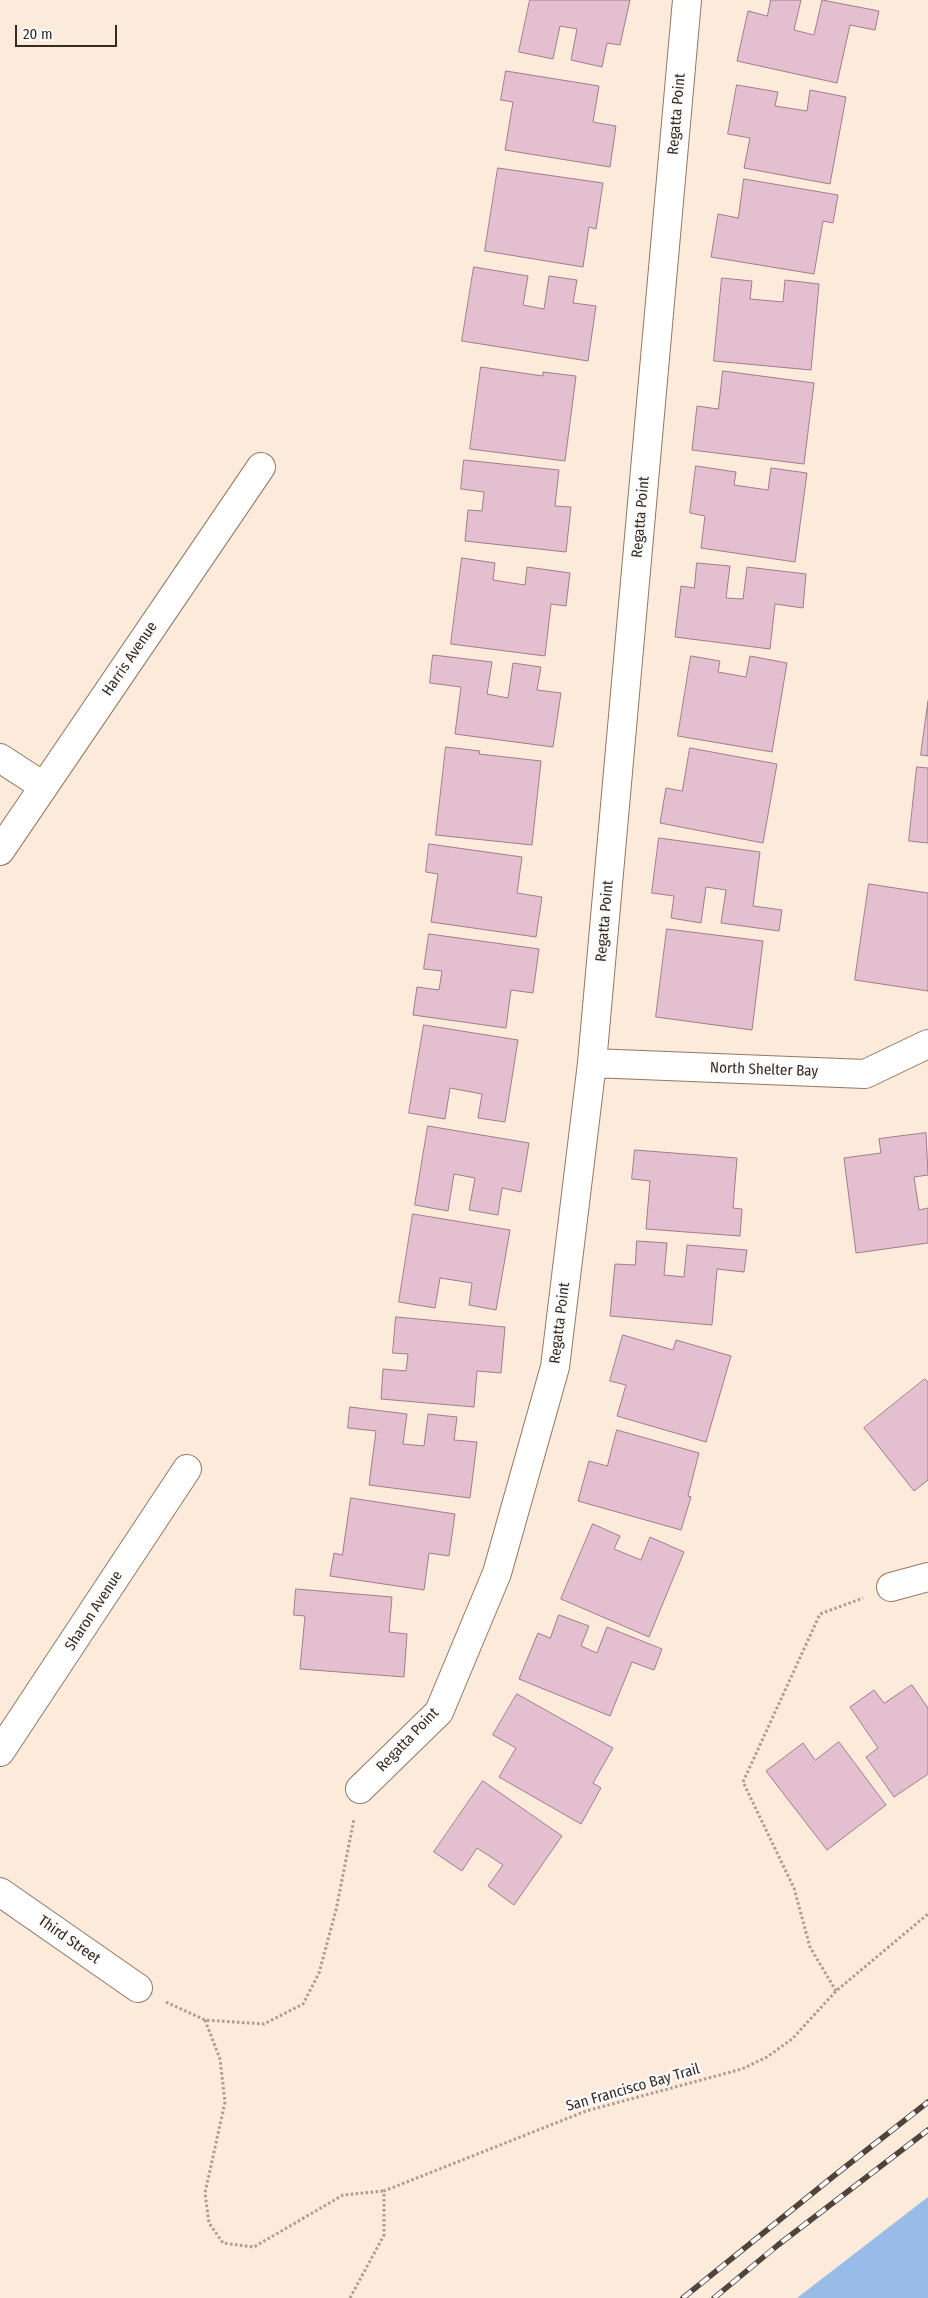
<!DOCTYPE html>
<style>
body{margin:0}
#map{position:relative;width:928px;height:2298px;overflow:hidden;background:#fceadb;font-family:"Fira Sans Condensed",sans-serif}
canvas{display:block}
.scale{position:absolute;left:15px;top:25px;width:102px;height:22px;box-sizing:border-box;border:2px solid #362b22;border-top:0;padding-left:6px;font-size:15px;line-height:18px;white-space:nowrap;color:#362b22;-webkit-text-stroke:4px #fbfbfb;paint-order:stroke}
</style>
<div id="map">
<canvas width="928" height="2298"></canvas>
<div class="scale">20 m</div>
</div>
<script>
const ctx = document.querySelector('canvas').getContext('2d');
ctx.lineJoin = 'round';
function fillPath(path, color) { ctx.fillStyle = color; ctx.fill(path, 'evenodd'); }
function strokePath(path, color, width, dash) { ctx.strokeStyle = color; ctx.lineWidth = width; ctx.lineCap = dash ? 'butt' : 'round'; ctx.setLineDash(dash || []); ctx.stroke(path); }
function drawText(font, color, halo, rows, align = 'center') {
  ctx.font = font + ' "Fira Sans Condensed",sans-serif'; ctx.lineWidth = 4.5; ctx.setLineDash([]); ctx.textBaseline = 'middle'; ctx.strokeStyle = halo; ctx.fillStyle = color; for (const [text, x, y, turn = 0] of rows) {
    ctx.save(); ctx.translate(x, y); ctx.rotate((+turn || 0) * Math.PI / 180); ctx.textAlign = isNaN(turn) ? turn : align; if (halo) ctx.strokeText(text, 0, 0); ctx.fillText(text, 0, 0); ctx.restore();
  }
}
fillPath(new Path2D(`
 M928 2197V2298H797Z`), '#98bce7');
const building = new Path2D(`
 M530 0H630L620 45 607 43 602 67 571 60 577 29 560 26 553 59 519 52Z
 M771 0H801L794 30 814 35 822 0 879 11 875 30 850 25 837 83 737 61 748 11 767 16Z
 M506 71 599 86 593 122 616 126 610 167 505 150 513 102 501 100Z
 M737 85 778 92 775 106 807 111 810 90 846 97 830 184 744 168 750 138 728 134Z
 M498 168 603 183 596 229 589 227 583 267 485 251Z
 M744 179 838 195 833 223 823 221 814 274 711 257 718 214 738 218Z
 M474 267 528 276 523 305 544 309 549 276 577 280 573 303 596 306 588 361 462 341Z
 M722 278 752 281 750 299 783 302 785 280 819 284 811 370 714 361Z
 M481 367 543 376V372L576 376 565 461 470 449Z
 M723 371 814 383 804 464 692 450 697 406 718 409Z
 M464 460 559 470 555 506 571 507 566 552 465 541 468 510 482 511 484 492 461 489Z
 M696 466 736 472 734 485 768 490 771 468 807 473 795 562 701 548 705 516 690 513Z
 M462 558 495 563 493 580 525 585 527 567 570 573 566 606 551 604 545 656 451 644Z
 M697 563 730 566 726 598 743 599 747 567 806 574 803 608 775 604 770 649 675 637 681 586 694 588Z
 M433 655 492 662 487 694 508 698 513 663 541 667 537 690 561 693 553 747 455 734 461 687 430 683Z
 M691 656 720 661 718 672 746 677 750 656 787 663 772 752 678 736Z
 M928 701V756L921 755Z
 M446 747 480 751 479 754 541 761 532 845 436 835Z
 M690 748 777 764 763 843 660 823 666 788 682 791Z
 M917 767 928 768V843L909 841Z
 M659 838 760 852 753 906 782 910 779 931 721 923 726 890 706 887 701 923 671 918 674 896 652 893Z
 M429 844 522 857 517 893 542 897 536 937 431 922 438 874 426 872Z
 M869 884 928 893V991L855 980Z
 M667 929 763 941 752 1030 656 1017Z
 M429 934 539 949 533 993 511 990 506 1028 413 1015 417 987 439 990 442 971 424 969Z
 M424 1025 518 1040 505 1122 478 1118 482 1094 450 1088 445 1119 409 1113Z
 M428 1126 529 1143 521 1192 502 1188 498 1215 469 1210 475 1178 454 1174 448 1211 415 1205Z
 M926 1133 928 1175 914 1177 919 1210 928 1208V1243L856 1253 844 1158 881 1153 879 1139Z
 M635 1150 737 1158 733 1208 742 1209 740 1236 646 1229 650 1181 632 1179Z
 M413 1214 510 1230 496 1310 469 1305 472 1283 440 1278 435 1308 399 1302Z
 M637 1241 667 1243 664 1275 684 1277 687 1245 747 1250 744 1272 717 1269 712 1325 610 1316 615 1264 635 1265Z
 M396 1317 505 1327 501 1373 477 1371 474 1407 381 1399 383 1369 406 1371 408 1354 393 1353Z
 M623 1335 673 1350 676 1340 731 1356 706 1442 617 1416 626 1385 610 1381Z
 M925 1379 928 1382V1480L914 1491 864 1428Z
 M350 1407 407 1414 403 1444 424 1446 428 1414 457 1417 454 1440 477 1442 470 1498 369 1485 376 1431 348 1428Z
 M617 1430 699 1453 688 1496 691 1497 681 1530 578 1501 589 1461 607 1466Z
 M351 1498 455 1514 449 1556 429 1553 424 1590 330 1576 334 1553 342 1555Z
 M593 1524 620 1536 614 1549 641 1560 650 1537 684 1552 649 1637 561 1599Z
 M296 1589 392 1597 389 1632 407 1634 404 1677 300 1669 305 1616 294 1615Z
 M559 1615 589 1626 581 1646 597 1653 607 1627 662 1649 654 1670 632 1662 610 1716 519 1679 538 1633 550 1638Z
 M912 1685 928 1708V1774L894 1797 866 1757 878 1748 850 1707 874 1690 884 1703Z
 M517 1694 613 1748 593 1783 601 1788 581 1824 499 1777 516 1748 493 1735Z
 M839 1742 886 1805 827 1850 766 1771 803 1743 815 1760Z
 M483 1781 562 1836 514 1905 488 1886 503 1865 477 1848 462 1871 434 1852Z`);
fillPath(building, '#e3bfcf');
strokePath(building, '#9f7d8d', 1);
const minor = new Path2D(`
 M0 758 43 786
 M0 851 261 467
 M592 1063 865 1074 928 1044
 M891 1587 928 1577
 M0 1752 187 1469
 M360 1789 439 1712 497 1573 555 1367 592 1063 687 0
 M0 1892 138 1988`);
strokePath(minor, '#917861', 30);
strokePath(new Path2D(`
 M836 1991 810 1947 794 1888 743 1782 820 1614 863 1598
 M166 2002 205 2020 264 2024 303 2004 319 1973 336 1910 354 1819
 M205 2020 220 2059 225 2102 205 2193 209 2223 223 2243 254 2247 343 2195 384 2191
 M350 2298 384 2235V2191L586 2111 742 2069 767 2057 792 2039 836 1991 928 1914`), '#ac9d90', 3, [2.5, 2.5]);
strokePath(minor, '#fff', 28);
const rail = new Path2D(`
 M683 2298 835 2175 928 2102
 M714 2298 778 2245 928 2130`);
strokePath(rail, '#4f433a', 5.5);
strokePath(rail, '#fbfbfb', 4, [11]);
drawText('15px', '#362b22', '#fbfbfb', [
 ["Regatta Point",677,114,-85],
 ["Regatta Point",641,517,-85],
 ["Harris Avenue",130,659,-56],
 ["Regatta Point",605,921,-85],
 ["North Shelter Bay",764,1070,2],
 ["Regatta Point",560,1323,-83],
 ["Sharon Avenue",94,1611,-57],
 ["Regatta Point",408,1740,-46],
 ["Third Street",69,1940,35],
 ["San Francisco Bay Trail",633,2088,-16]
]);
</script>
